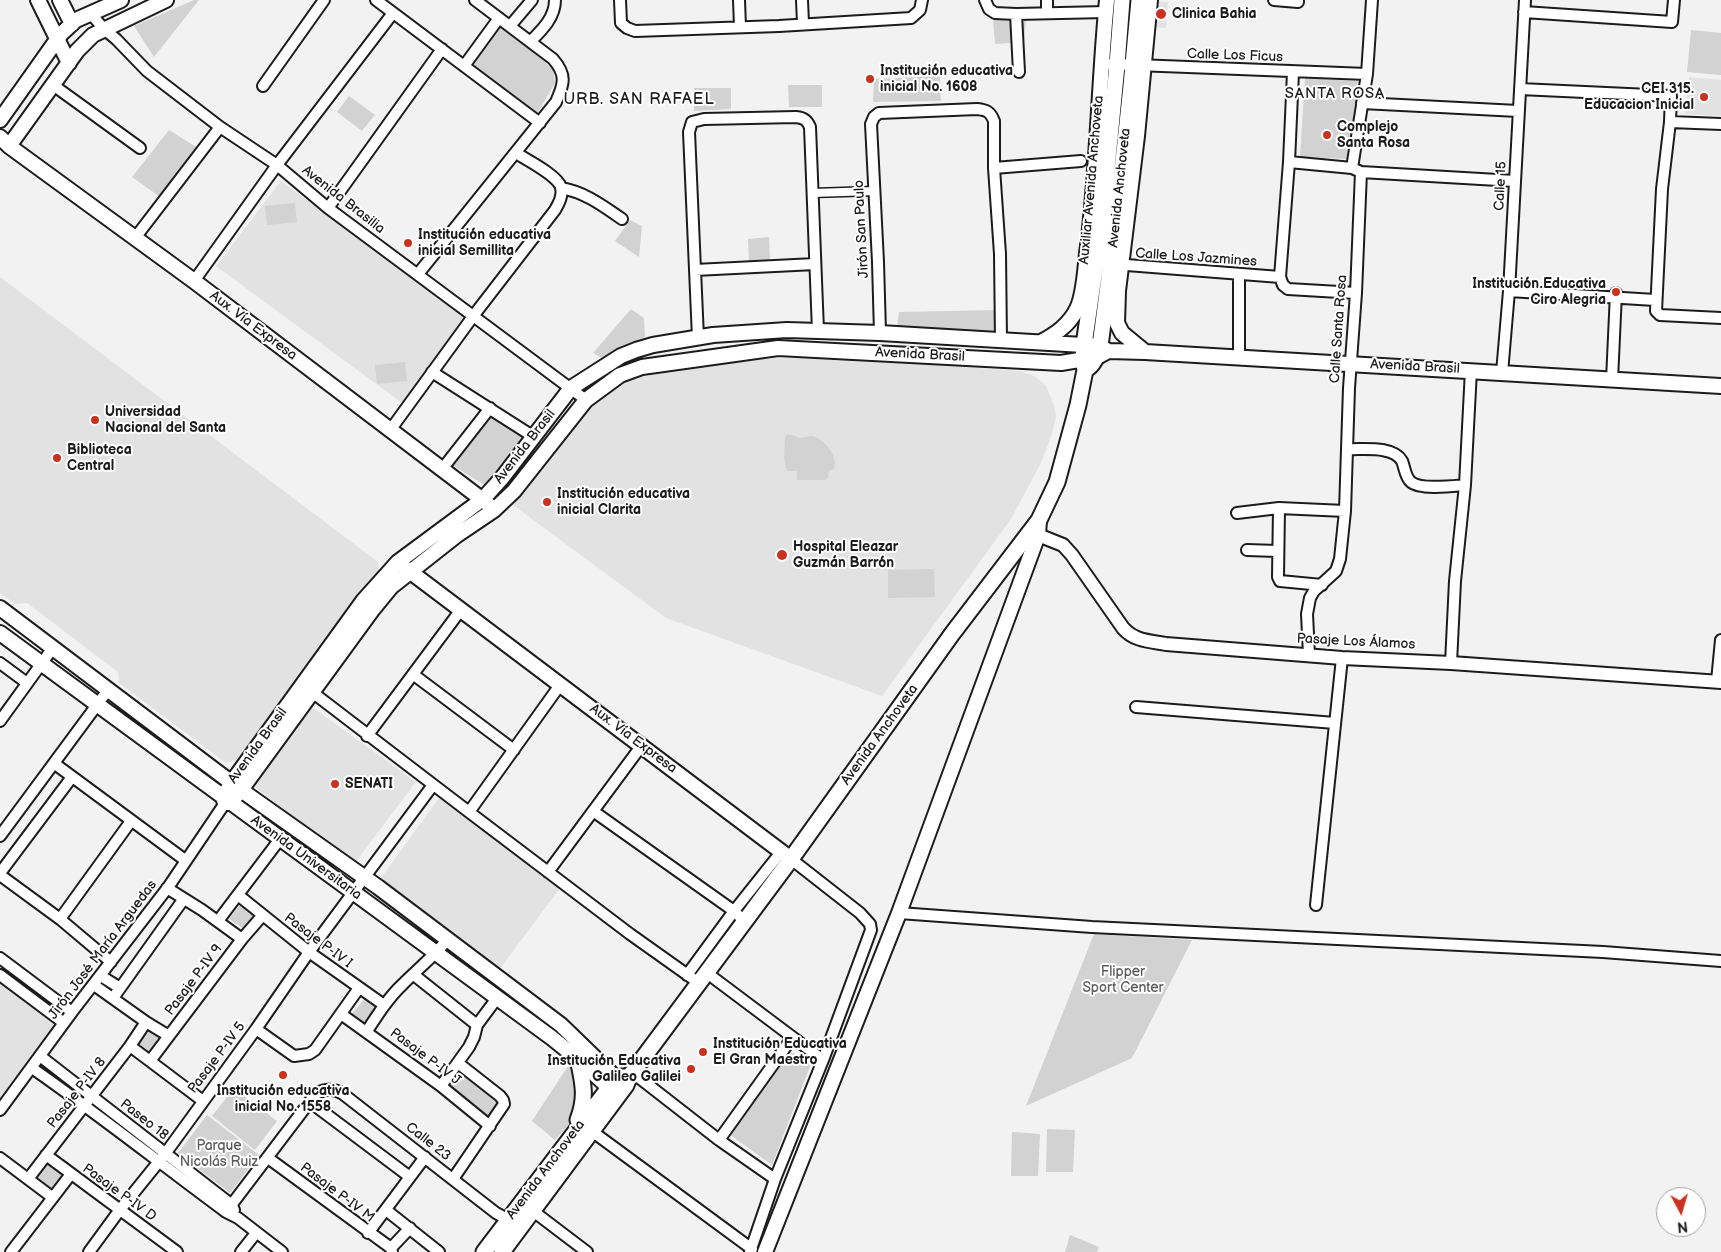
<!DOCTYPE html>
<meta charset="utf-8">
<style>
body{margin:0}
#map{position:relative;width:1721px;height:1252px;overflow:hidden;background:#f2f2f2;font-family:"Balsamiq Sans",sans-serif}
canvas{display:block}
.north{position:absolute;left:1656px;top:1187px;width:50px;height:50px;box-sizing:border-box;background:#fff;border:1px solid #a4a4a4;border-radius:50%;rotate:174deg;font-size:14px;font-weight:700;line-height:20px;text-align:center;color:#1c1c1c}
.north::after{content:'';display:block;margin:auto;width:18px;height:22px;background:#c8321e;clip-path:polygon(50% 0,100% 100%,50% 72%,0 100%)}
</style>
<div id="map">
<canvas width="1721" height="1252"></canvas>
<div class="north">N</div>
</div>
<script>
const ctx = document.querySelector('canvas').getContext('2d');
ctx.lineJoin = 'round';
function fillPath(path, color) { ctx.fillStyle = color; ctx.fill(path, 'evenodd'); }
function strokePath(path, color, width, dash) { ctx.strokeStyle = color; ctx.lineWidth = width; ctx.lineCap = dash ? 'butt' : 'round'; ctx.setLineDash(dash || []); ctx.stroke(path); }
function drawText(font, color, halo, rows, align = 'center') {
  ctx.font = font + ' "Balsamiq Sans",sans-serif'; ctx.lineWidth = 4; ctx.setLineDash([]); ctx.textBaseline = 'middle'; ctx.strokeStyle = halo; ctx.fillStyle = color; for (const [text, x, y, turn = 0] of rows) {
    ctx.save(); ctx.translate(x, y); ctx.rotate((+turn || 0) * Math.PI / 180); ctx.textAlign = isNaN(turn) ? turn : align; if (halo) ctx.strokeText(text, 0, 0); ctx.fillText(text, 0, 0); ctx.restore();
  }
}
fillPath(new Path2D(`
 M1157 1 1168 2 1166 28 1154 27Z
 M1689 77 1721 80V116L1685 114Z
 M281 181 466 317 402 403 216 266Z
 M0 277 378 562 379 574 242 759 226 763 119 683 118 672 27 603 15 604 0 593Z
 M823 357 1021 371 1036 377 1046 386 1054 405 1056 416 1052 434 1041 463 1011 519 882 696 666 618 513 505 580 416 608 392 630 381 663 371 701 364 760 359Z
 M312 707 416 782 354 864 255 787Z
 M439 798 560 888 499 970 381 878Z
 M0 982 58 1026 0 1106Z`), '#e2e2e2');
fillPath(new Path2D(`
 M194 0H199L154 57 134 26Z
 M1026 19 1024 42 995 44 993 20Z
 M500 25 553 69 555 83 536 116 469 64Z
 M1691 30 1721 33V75L1687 72Z
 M940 76 941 101 873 102 874 79Z
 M1305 78 1358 81 1350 159 1300 157Z
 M788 85H822V107H789Z
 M694 88H731V109L694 111Z
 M349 96 375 115 362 131 337 112Z
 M169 130 201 150 163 199 132 177Z
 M295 203 297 222 267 225 265 206Z
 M630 220 642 226 639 257 615 241Z
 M769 237 770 261 749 262 748 239Z
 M631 309 644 318 645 337 602 358 593 353Z
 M999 310V332L897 328 899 312Z
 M405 362 407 381 377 384 375 365Z
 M492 411 529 437 488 487 452 465Z
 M788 434C793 435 796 437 800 438 806 438 810 434 816 437 827 443 838 457 834 469L829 471 828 478 825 480H797V471H787L784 458 785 437Z
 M934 569 935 597 888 598V570Z
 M240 905 254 915 244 929 229 919Z
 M1094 934 1192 940 1132 1058 1026 1106Z
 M365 998 380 1009 367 1026 351 1015Z
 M149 1027 164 1038 151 1056 135 1045Z
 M791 1052 811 1064 772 1165 729 1134Z
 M570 1063 577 1099 573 1120 555 1140 532 1121Z
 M461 1070 503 1101 490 1118 449 1088Z
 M234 1088 277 1121 255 1150 212 1116Z
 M207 1115 259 1155 230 1193 178 1153Z
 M1047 1129 1075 1130 1073 1172H1046Z
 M1012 1132 1040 1134 1038 1176H1011Z
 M47 1161 65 1176 52 1191 33 1177Z
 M1070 1235 1099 1247 1097 1252H1065Z`), '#d2d2d2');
const pedestrian = new Path2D(`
 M812 193 875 191`);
const minor = new Path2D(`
 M376 0 540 123
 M620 0 621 23 627 28 635 31 779 26 911 18 920 10 922 0
 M739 0 740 27
 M802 0 803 23
 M985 0 989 9 995 13 1016 14 1106 12
 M1047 0V13
 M1274 0 1298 2V0
 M1524 12 1672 22 1674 0
 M91 14 104 29 116 39 147 71 220 127 277 165 328 208 586 400
 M1016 14 1019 72
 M510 26 532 0
 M531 41C543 29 555 17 555 0
 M1111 64 1367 74
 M464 66 499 18
 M1293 72 1289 162 1280 277 1283 285 1288 289 1356 293
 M53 85 140 148
 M263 86 324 0
 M1520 89 1671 96 1670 122 1662 189 1656 311 1660 315 1721 318
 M1362 103 1518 111
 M1670 122 1721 124
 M1289 162 1352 168
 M994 168 1081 161
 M1361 172 1515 181
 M561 188C585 192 603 206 622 219
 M328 208 442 49
 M135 238 220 127
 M1114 264 1280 277
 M695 270 815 264
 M418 274 556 102C564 84 567 75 553 59L475 0
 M1239 275V356
 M194 281 277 165 393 13
 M1509 291 1655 300
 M880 333 878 262 871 124 874 117 879 113 977 109C986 110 990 111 994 121V168L1000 254 1001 340
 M698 338 689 132 692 122 704 119 796 117C804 118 807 120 810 127L818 331
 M432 372 534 437
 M1502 373 1509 291 1525 0
 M1612 380 1616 293
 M391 429 474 315 555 210C559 203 563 196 561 187 557 175 527 160 516 153
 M1347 449C1362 450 1393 445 1402 461 1405 468 1405 477 1411 482 1420 490 1453 486 1465 485
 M443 468 490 408
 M1279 508 1278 577 1280 581 1322 585
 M1237 513 1279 508 1345 511
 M1247 550 1277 551
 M1309 655 1307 614 1310 598 1314 591 1336 571 1340 559 1345 511 1349 388 1356 293 1361 172 1352 168 1367 74 1372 0
 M0 663 27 683
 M1451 663 1455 581 1465 485 1471 370
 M414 675 514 750
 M1717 681 1721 640
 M312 692 469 812 560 685
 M1136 707 1335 723
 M0 721 52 649
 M367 736 460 611
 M55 764 185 860
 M593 811 734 911 744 921
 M469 812 630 934 699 983
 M0 836 108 690
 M548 872 642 745
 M0 873 72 777
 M0 875 60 919 111 962
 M167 888 202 910 242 939
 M238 895 309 952 384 1005
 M1316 905 1342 658
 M899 913 1092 927 1603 952 1721 961
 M60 919 131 821
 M218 921 280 839
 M0 958 72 1012
 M707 973 823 1060
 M0 975 64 1023
 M414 975 477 1025
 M687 975 734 911 781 852
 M101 976 120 988
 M94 985 146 1022 169 1036
 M113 998 183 900
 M341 1014 441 1086 490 1126
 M256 1029 294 1056 309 1054 315 1050 359 988
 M367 1031C378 1014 389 997 403 984 418 969 434 956 448 939
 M130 1046 203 1101
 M40 1056 232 1205 234 1210
 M150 1061 242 939 262 916
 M32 1068C98 1114 161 1164 226 1212L238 1218 282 1252
 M633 1073 719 1140 775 1179
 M441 1086 469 1047 474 1037 477 1025 497 998
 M310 1102 410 1177
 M0 1110 72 1012 169 886 225 803
 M593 1132 752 1249
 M719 1140 792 1038
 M46 1155 177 1252
 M0 1158 52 1197
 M268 1158 391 1248
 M28 1179 130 1046 146 1022
 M453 1179 504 1104 503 1100 500 1096 458 1063
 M386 1210 439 1252
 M533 1211 587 1252
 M226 1212 314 1096C322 1088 334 1088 343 1094L496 1213 509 1220
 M368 1233 425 1157
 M11 1252 71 1174
 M89 1252 119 1211 165 1154 256 1029 309 952 433 785
 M241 1252 256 1233
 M392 1252 391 1248 410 1228
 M750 1252 775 1179 823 1060 871 930 870 924 860 913 791 859`);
const tertiary = new Path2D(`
 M1038 535 1063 545 1072 555 1123 628C1134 641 1150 641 1166 644L1342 658 1451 663 1721 682`);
const secondary = new Path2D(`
 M38 0 69 63
 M60 0 72 24
 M0 120 61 34 76 20 121 0
 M0 137 9 146 194 281 488 504
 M9 146 77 51 93 35 166 0
 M1041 342C1056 334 1069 325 1077 309 1085 293 1085 265 1088 246 1098 164 1099 82 1107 0
 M1108 351 1100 346 880 333 787 330 713 335 653 345 636 350 621 356 571 388 502 478 483 499 398 562 363 601 232 782 223 797 225 803H230L241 790 373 609 391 587 457 535 494 510 514 491 586 400 620 375 642 367 778 348 1061 363 1097 357 1108 351 1145 352 1721 386
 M1145 352 1122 333 1117 323 1118 291 1137 136 1150 0
 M404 567 791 859
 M0 608 241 790 378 887 561 1025 625 1087
 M0 633 552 1038 578 1059 617 1095
 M765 1252 899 913 1038 535 1039 520`);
const primary = new Path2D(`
 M1085 370C1094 365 1097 356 1100 346 1116 231 1129 116 1139 0
 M578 1059C583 1082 587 1097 578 1120
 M484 1252 608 1089 621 1077H629
 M502 1252 626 1085 629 1077 791 859 952 634 1039 520 1057 482 1078 405 1085 370 1083 360 1084 345 1102 221 1117 65 1122 0`);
strokePath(pedestrian, '#1c1c1c', 11);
strokePath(minor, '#1c1c1c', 14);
strokePath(tertiary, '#1c1c1c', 16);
strokePath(secondary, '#1c1c1c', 18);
strokePath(primary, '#1c1c1c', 19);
strokePath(pedestrian, '#fff', 8);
strokePath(minor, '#fff', 10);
strokePath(tertiary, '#fff', 12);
strokePath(secondary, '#fff', 14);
strokePath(primary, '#fff', 15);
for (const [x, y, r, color] of [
 [1161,14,6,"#c8321e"],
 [870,79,5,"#c8321e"],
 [1704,97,5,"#c8321e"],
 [1327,135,5,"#c8321e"],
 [408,243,5,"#c8321e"],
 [1616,292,5,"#c8321e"],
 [95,420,5,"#c8321e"],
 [57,458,5,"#c8321e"],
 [547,502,5,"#c8321e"],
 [782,555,6,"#c8321e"],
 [335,784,5,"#c8321e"],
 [703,1052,5,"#c8321e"],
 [691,1069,5,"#c8321e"],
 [283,1075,5,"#c8321e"]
]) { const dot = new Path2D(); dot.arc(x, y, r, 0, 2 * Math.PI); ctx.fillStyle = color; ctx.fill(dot); strokePath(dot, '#fff', 2); }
drawText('bold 14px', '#1c1c1c', '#fff', [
 ["Clinica Bahia",1172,14],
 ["Institución educativa",880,71],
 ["inicial No. 1608",880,87],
 ["CEI 315.",1694,89,"right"],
 ["Educacion Inicial",1694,105,"right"],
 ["Complejo",1337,127],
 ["Santa Rosa",1337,143],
 ["Institución educativa",418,235],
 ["inicial Semillita",418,251],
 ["Institución Educativa",1606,284,"right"],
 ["Ciro Alegria",1606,300,"right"],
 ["Universidad",105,412],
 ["Nacional del Santa",105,428],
 ["Biblioteca",67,450],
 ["Central",67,466],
 ["Institución educativa",557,494],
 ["inicial Clarita",557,510],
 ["Hospital Eleazar",793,547],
 ["Guzmán Barrón",793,563],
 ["SENATI",345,784],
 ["Institución Educativa",713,1044],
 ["El Gran Maestro",713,1060],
 ["Institución Educativa",681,1061,"right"],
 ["Galileo Galilei",681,1077,"right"],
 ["Institución educativa",283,1091,"center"],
 ["inicial No. 1558",283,1107,"center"]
], 'left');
drawText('14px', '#1c1c1c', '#fff', [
 ["Calle Los Ficus",1235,56,2],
 ["Auxiliar Avenida Anchoveta",1092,180,-85],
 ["Calle 15",1501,186,-87],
 ["Avenida Anchoveta",1120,188,-84],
 ["Avenida Brasilia",343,200,38],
 ["Jirón San Paulo",862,229,-93],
 ["Calle Los Jazmines",1196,258,4],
 ["Aux. Vía Expresa",253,326,37],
 ["Calle Santa Rosa",1339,329,-86],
 ["Avenida Brasil",920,355,3],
 ["Avenida Brasil",1415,367,3],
 ["Avenida Brasil",525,447,-52],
 ["Pasaje Los Álamos",1356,642,3],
 ["Avenida Anchoveta",880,735,-54],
 ["Aux. Vía Expresa",633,739,37],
 ["Avenida Brasil",258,746,-54],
 ["Avenida Universitaria",306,858,36],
 ["Pasaje P-IV I",318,941,37],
 ["Jirón José María Arguedas",103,950,-53],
 ["Pasaje P-IV 9",194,980,-53],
 ["Pasaje P-IV J",425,1057,37],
 ["Pasaje P-IV 5",217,1058,-53],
 ["Pasaje P-IV 8",77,1093,-52],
 ["Paseo 18",144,1120,38],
 ["Calle 23",428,1142,38],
 ["Avenida Anchoveta",546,1170,-53],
 ["Pasaje P-IV D",119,1193,36],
 ["Pasaje P-IV M",337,1193,37]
]);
drawText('14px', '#5c5c5c', '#fff', [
 ["Flipper",1123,972],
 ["Sport Center",1123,988],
 ["Parque",219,1146],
 ["Nicolás Ruiz",219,1162]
]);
ctx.letterSpacing = '1px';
drawText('15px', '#1c1c1c', '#fff', [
 ["SANTA ROSA",1335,94]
]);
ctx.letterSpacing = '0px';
ctx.letterSpacing = '1px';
drawText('16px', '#1c1c1c', '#fff', [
 ["URB. SAN RAFAEL",639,100]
]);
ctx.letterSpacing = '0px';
</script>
